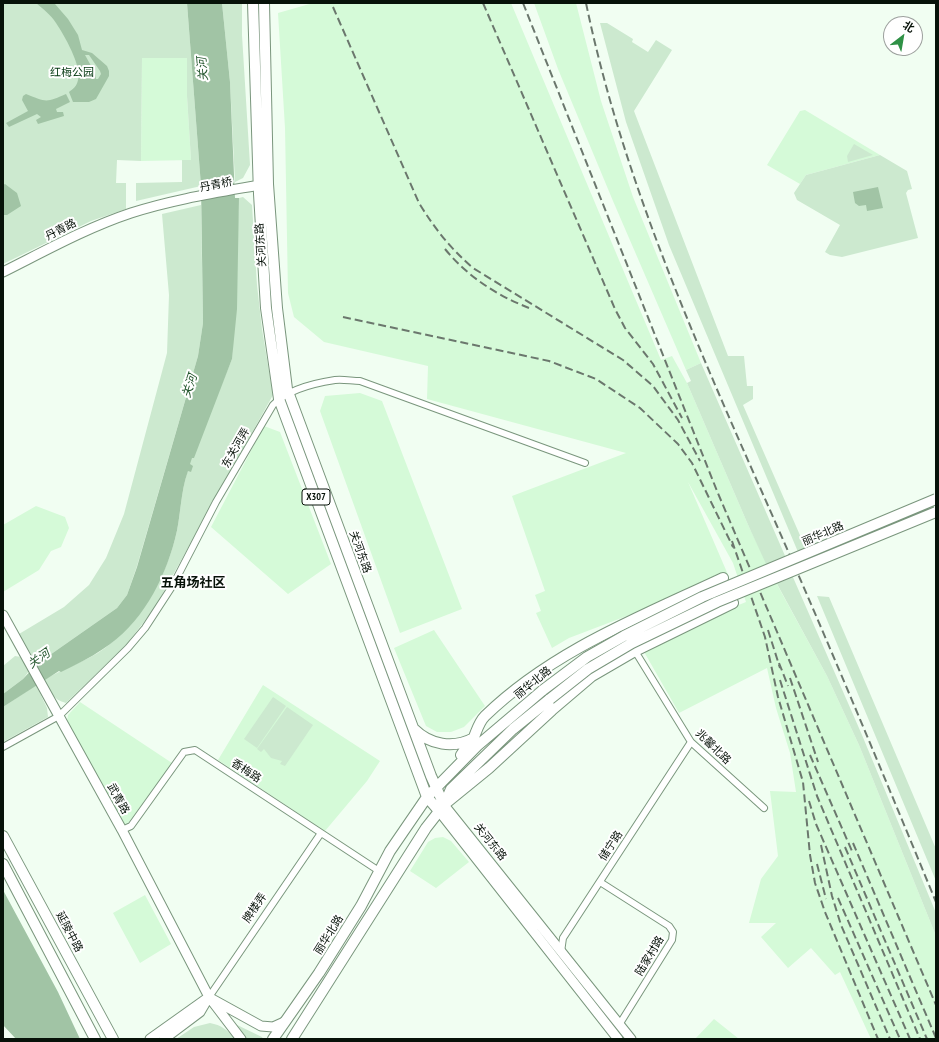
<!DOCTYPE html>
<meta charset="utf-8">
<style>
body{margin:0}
#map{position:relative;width:939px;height:1042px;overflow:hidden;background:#f1fef2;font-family:"PT Sans Narrow","Noto Sans SC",sans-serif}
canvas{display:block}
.frame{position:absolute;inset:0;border:4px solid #071209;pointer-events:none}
.north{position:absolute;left:883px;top:16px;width:40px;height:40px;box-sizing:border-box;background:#fff;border:1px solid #9ca09d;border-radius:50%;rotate:31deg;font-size:11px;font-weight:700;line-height:16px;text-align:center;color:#071209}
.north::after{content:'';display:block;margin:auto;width:14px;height:18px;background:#2f9146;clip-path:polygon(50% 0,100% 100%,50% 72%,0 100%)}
</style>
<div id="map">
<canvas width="939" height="1042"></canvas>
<div class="frame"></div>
<div class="north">北</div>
</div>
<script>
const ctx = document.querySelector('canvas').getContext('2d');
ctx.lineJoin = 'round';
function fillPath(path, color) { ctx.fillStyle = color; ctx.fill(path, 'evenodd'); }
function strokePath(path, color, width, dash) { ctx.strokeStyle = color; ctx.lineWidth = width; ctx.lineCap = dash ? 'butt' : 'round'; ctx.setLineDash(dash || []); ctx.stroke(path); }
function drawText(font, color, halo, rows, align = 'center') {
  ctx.font = font + ' "PT Sans Narrow","Noto Sans SC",sans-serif'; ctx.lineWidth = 4; ctx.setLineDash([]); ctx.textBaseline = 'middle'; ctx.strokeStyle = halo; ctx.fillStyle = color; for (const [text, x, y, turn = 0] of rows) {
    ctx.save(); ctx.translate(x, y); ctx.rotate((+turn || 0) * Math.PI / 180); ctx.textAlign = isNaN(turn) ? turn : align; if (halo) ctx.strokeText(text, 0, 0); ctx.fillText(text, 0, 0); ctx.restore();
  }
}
fillPath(new Path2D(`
 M313 3H511L661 360 672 356 687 383 749 527 779 588 827 676 859 745 936 936V1039H871L840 972 835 975 811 948 788 968 761 937 776 923H749L761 879 778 856 770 791 796 792 790 753 776 708 767 668 679 713 643 650 699 621 746 602 733 563 688 482 729 577 569 638 552 648 536 613 541 611 535 595 545 591 512 496 626 453 427 399 428 366 324 342 294 317 288 293 285 128 278 13Z
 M534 3H576L601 101 633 197 701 363 686 370 613 201 558 69Z
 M142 58H187V96L191 160 141 161Z
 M805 110 880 155 806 175 800 184 767 165 800 111Z
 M360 393 382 401 462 609 400 633 320 411 325 396Z
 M264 426 280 432 331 564 288 594 211 527Z
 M36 506 65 517 69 528 61 547 51 551 39 570 3 592V525Z
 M434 630 485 706 464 727 451 732H437L426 726 394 648Z
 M263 685 380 761 367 781 325 831 218 760Z
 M80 702 172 763 129 822 124 825 67 721 68 715Z
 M443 837 451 841 469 862 436 888 410 871 428 842 435 838Z
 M145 895 171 944 140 963 113 913Z
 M714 1019 739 1039H695Z`), '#d5fad8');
fillPath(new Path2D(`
 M3 3H187L201 186 136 201V183L182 182V160H191L187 96V58H142L141 161 117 160 116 183H126V209L91 221 3 264Z
 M222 3H242V35L250 165 243 178 235 182 230 82Z
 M600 23H607L633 39 632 42 648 52 656 40 672 50 634 111 728 356H744L747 386H753V399L743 405 806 549 798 552 669 245 626 122Z
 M854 144 873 155 848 162 847 156Z
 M880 155 907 171 912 189 908 190 906 193 918 238 842 257 830 255 825 252 840 225 797 200 794 193 806 175Z
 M243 197 252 205 257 285 262 329 273 395 154 609 126 645 66 703C53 700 50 691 44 680 63 668 86 662 105 648 141 620 163 583 175 539 181 517 180 493 188 470L191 472 189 464 232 359 239 198Z
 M201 205 203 323 198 356 137 566 127 595 117 608 37 664 19 634 64 607 89 585 106 558 124 514 167 353 169 295 162 214Z
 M701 363 786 558 767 566 749 527 687 383 691 381 686 370Z
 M792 575 862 735 936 913V936L859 745 827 676 776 582Z
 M817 596 829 597 936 849V881Z
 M15 656 21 657 29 671 23 679 3 694V666Z
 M36 685 47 708 48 717 3 742V707Z
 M273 697 286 706 257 748 244 739Z
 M287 707 313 725 285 766 280 764 282 761 271 758 264 749 261 752 257 749Z
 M210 1023C221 1025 228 1030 235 1039H176L194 1027Z
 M235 1024 262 1037 263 1039H246Z`), '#cce9cf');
fillPath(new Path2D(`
 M36 3 55 4 68 19 78 35 82 50 92 53 107 66 109 71V76L96 99 89 102H73L69 92C73 89 77 86 78 80 82 66 64 35 56 23 51 15 43 9 36 3ZM85 55H89L100 71 101 74 98 79H96L95 73Z
 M187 3H222L230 82 235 198H239L237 309 232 359 194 458H192L190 464 193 466 191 472 188 471C180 493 181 517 175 539 164 581 141 625 103 649 90 658 75 665 61 672L59 671 3 707V694L23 679 37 664 117 608 127 595 137 567 198 356 203 323 201 186Z
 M26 94C46 102 46 103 66 94L70 102 56 109 57 112H63L64 116 38 124 36 120 41 117 37 114 9 127 6 123 28 111 22 100 23 96Z
 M5 184 17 193 21 206 7 215H3V185Z
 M878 187 883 208 867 211 866 205 859 206 855 203 853 192Z
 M3 890 58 992 80 1039H16L3 1025Z`), '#a1c4a5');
const street = new Path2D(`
 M635 651 691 742 764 808
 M3 747 59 716 128 648 145 628 173 585 216 502 273 405C287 390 315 383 335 380 343 379 352 381 360 381L585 463
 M122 830 131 826 184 752 195 750 379 871
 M600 882 669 926 673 932 672 940 619 1025
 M561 952 563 938 691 742
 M209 997 321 833`);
const secondary = new Path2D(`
 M3 272C45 251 86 228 131 213 174 199 221 192 265 184
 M3 615 122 830 209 997 241 1039
 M444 805 631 1039
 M439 811 618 1039
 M212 999 261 1026 273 1027 284 1022
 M150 1039 209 997
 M164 1039 200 1012 207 1000`);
const primary = new Path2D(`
 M253 3 259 194 266 308 279 399 427 797 439 811
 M264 3 268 184 277 308 287 389 431 776 444 805
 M414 729C430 745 453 749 474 738
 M461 755C465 749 470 744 474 737 477 730 479 722 485 716 552 651 640 617 723 578
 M446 803 489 768 552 710 592 676 635 651 733 603
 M3 836 113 1039
 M3 864 95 1039
 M273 1039 319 973 361 906 390 851 427 797 477 746 543 690
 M292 1039 426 828 444 805 451 789 513 729 550 699`);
strokePath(street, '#7a967d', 8);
strokePath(secondary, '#7a967d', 11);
strokePath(primary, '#7a967d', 12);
strokePath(street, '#fff', 6);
strokePath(secondary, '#fff', 9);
strokePath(primary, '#fff', 10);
strokePath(new Path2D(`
 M483 3 615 309 625 328 653 364 682 418
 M523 3 717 491 936 1005
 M586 3C624 186 702 356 777 526 832 651 884 776 936 902
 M333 7 419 203C435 229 450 248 473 268L623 360 653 386 678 420 700 461
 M445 249C467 276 496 295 529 308
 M343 317 549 361 596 379 640 408 678 444 692 463 733 547
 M732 541 765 637 778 697 803 782 810 855 815 883 825 912 878 1039
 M768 630 780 668
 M779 663 788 686
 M790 678 818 762
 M780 680 817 796 920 1039
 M810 755 852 851
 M809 801 816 824 910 1039
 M853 843 936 1038
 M821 845 832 896 841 925 890 1039
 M845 847 927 1039
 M817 864 826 899
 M838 898 900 1039`), '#6b776d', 2, [8, 4]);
const primaryBridge = new Path2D(`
 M543 690 587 657 624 636 702 597 936 499
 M550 699 588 669 632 643 717 602 936 512`);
strokePath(primaryBridge, '#7a967d', 12, []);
strokePath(primaryBridge, '#fff', 10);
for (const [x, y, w] of [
 [316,497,28]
]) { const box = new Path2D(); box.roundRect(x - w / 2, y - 8, w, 16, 3); ctx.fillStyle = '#fff'; ctx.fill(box); strokePath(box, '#071209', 1); }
drawText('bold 10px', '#071209', null, [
 ["X307",316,497]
]);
drawText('11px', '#00360e', '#fff', [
 ["红梅公园",72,73]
]);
drawText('11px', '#071209', '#fff', [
 ["丹青桥",216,185,-11],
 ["丹青路",61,230,-27],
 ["关河东路",261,245,-94],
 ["东关河弄",236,448,-60],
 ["丽华北路",823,534,-23],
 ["关河东路",360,552,70],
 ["丽华北路",533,683,-39],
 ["兆馨北路",713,747,44],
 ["香梅路",246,771,33],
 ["武青路",118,799,61],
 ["关河东路",490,842,51],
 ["储宁路",611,846,-57],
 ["牌楼弄",255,908,-56],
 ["延陵中路",69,932,62],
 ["丽华北路",329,935,-58],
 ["陆家村路",650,956,-59]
]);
drawText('italic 12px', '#20532a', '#fff', [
 ["关河",203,69,-95],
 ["关河",190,386,-72],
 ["关河",39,659,-35]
]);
drawText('bold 13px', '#071209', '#fff', [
 ["五角场社区",193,583]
]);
</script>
